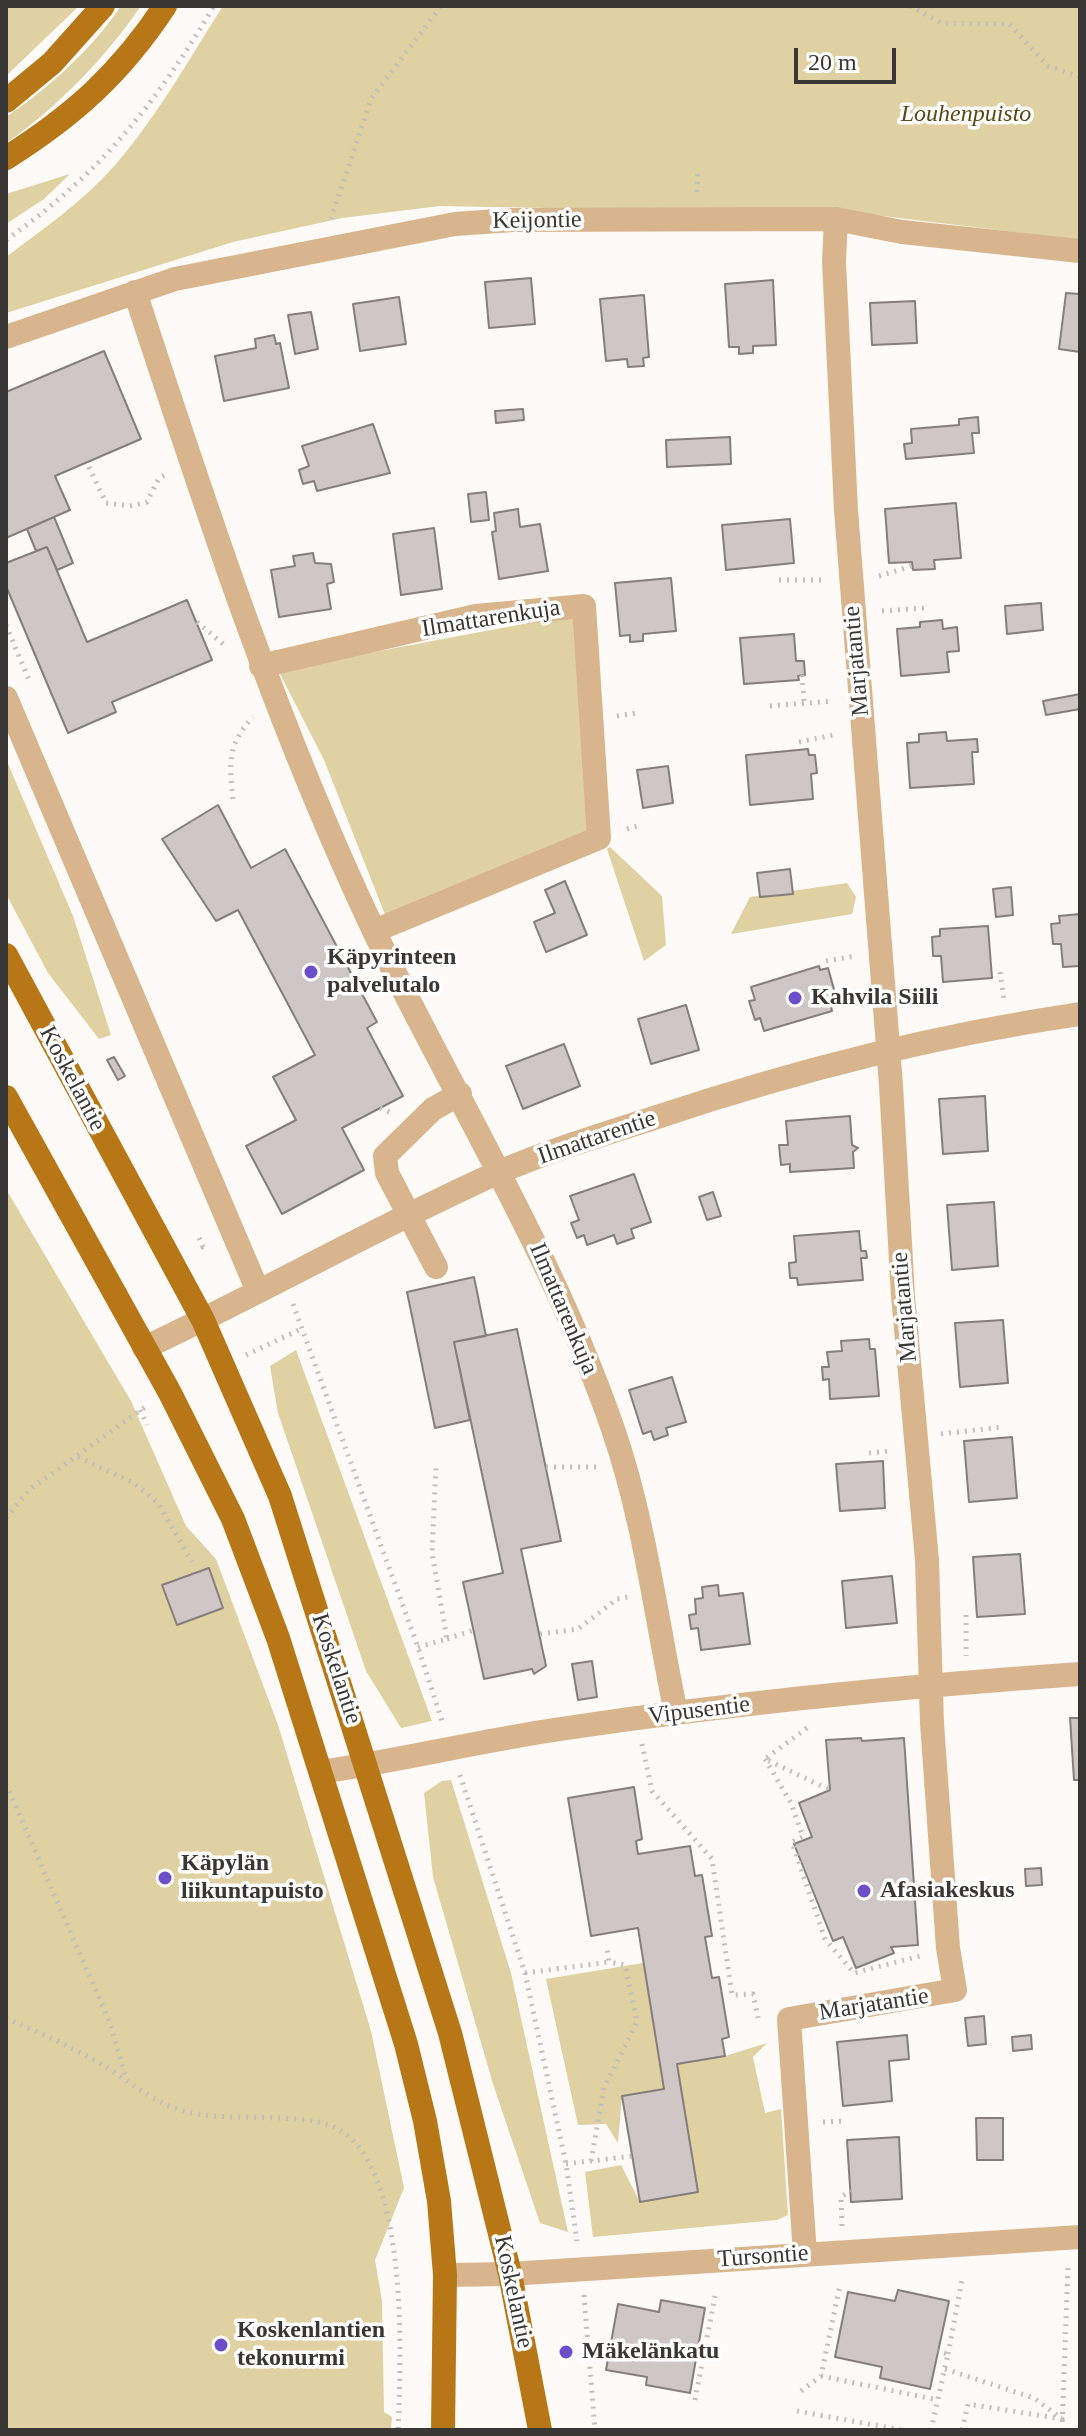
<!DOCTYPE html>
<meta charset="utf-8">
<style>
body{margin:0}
#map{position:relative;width:1086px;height:2436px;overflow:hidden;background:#fefaf8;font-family:Georgia,serif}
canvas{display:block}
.frame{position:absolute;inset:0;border:8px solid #393735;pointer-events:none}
.scale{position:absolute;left:794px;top:48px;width:102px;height:36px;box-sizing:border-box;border:4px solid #393735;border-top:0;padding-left:10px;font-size:24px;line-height:28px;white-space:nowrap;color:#393735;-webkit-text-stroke:6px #fff;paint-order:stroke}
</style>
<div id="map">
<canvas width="1086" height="2436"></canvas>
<div class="frame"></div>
<div class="scale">20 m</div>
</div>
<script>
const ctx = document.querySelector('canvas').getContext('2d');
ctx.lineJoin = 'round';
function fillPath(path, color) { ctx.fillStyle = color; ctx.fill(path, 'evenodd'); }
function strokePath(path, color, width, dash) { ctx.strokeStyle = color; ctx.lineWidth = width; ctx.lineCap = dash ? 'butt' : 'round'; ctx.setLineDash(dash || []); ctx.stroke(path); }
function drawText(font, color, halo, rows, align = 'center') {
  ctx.font = font + ' Georgia,serif'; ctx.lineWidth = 7; ctx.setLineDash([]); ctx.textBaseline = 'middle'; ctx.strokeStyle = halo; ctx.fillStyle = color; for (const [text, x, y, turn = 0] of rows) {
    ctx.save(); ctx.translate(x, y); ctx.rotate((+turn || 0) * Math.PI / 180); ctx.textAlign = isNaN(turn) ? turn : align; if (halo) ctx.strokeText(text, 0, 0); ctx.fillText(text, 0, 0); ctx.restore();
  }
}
fillPath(new Path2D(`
 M6 6H79L6 76Z
 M121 6H141C104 59 59 106 6 143V117C50 87 91 50 121 6Z
 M223 6H1080V240L866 214 440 206 342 218 233 242 6 313V257C44 228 84 201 115 165 157 117 189 59 223 6Z
 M70 174 44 199 6 224V194Z
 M576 614 591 828 555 850 386 917 324 760 278 670Z
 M6 759 73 916 111 1035 99 1039 48 973 6 894Z
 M610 847 662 896 666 945 644 961 607 849Z
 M847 883 856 897 852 914 731 934 750 897Z
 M6 1189 131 1401 186 1526 216 1559 278 1725 371 2031 404 2188 375 2260 382 2301 384 2412 392 2417 391 2430H6Z
 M296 1350 420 1688 432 1721 401 1728 366 1671 278 1413 270 1366Z
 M451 1780 511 1973 568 2232 540 2223 493 2084 433 1877 424 1793 442 1781Z
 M643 1963 664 2089 622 2097 618 2143 606 2124 578 2125 546 1979Z
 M767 2043 753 2057 765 2113 781 2109 788 2215 777 2220 593 2237 585 2172 621 2165 640 2202 698 2192 677 2064 725 2056Z`), '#dfd1a1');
const building = new Path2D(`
 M531 278 535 324 489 328 485 282Z
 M773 280 776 345 753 346V353L739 354V347H729L725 284Z
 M1066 293 1080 294V352L1059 349Z
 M644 295 649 357 643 358 644 366 628 367 627 359 606 361 600 299Z
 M399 297 406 344 360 351 353 304Z
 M915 301 917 343 872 345 870 303Z
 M311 312 318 349 295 354 288 315Z
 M274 335 276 344 280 343 289 388 224 401 215 356 256 348 255 339Z
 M104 351 141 439 55 476 70 510 6 538V392Z
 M523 409 524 420 496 423 495 411Z
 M978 417 979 433H972L974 453 906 459 904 444 912 443 911 429 959 425V419Z
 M373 424 390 473 317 491 314 481 303 484 299 470 309 466 302 446Z
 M730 437 731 464 667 467 666 440Z
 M486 492 489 520 471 522 468 494Z
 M956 503 961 558 934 560 935 569 913 570 912 562 889 563 885 509Z
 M518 509 520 527 540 524 548 571 499 579 492 532 496 531 494 513Z
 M54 517 73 563 57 570 47 547 36 551 27 529Z
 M790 519 794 563 726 570 722 525Z
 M434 528 442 589 401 595 393 534Z
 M47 547 87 642 187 600 212 660 112 702 116 712 68 733 6 586V563Z
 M313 553 315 563 331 564 334 582 327 584 331 609 279 617 271 570 295 566 293 556Z
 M671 578 676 631 643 634V641L630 642V635L620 636 615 583Z
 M1041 603 1043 630 1007 634 1005 606Z
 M942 620 943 629 957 627 959 651 947 652 949 672 901 676 897 629 920 627V622Z
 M794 634 796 661H804L805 675 798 676 799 680 744 684 740 638Z
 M1080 694V709L1046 715 1043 701Z
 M946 732 947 741 977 739 978 752H972L974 784 910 788 907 743 919 742V734Z
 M808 749 809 755H815L817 773 811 774 813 799 750 805 746 755Z
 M668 766 673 803 643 808 637 770Z
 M218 805 251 868 285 849 377 1022 367 1028 403 1096 342 1128 364 1170 282 1214 246 1146 296 1120 273 1077 315 1055 238 910 216 921 162 839Z
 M790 869 793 894 760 897 757 873Z
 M565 881 587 935 546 952 534 922 555 913 545 890Z
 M1011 887 1013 915 996 917 993 889Z
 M1080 914V966L1063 967 1061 944H1053L1051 924 1060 923 1059 916Z
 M988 926 992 978 943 982 941 956H933L932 937 940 936V929Z
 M819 966 820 970 828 968 837 1000 830 1002 832 1011 764 1031 760 1018 755 1020 749 1001 755 1000 751 987Z
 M686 1005 699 1050 651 1064 638 1019Z
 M564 1044 580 1086 523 1109 506 1066Z
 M114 1057 125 1076 118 1080 107 1060Z
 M985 1096 988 1151 943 1154 939 1099Z
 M850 1116 852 1145 858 1148 853 1152 854 1168 790 1172V1164L781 1165 779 1145H788L786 1121Z
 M634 1174 651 1222 631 1229 634 1238 617 1244 614 1235 587 1245 584 1235 577 1238 571 1223 579 1220 570 1196Z
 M713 1192 721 1216 707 1220 699 1197Z
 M994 1202 998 1266 952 1270 947 1205Z
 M859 1231 861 1251H866L867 1258H861L863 1280 798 1285 797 1278H790L789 1263 796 1262 794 1236Z
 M474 1277 486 1336 454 1342 470 1420 435 1428 407 1292Z
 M1003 1320 1008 1383 960 1387 955 1323Z
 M517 1329 561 1541 521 1549 546 1666 534 1674 532 1669 484 1679 463 1582 503 1573 454 1342Z
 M869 1339 870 1349H875L879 1396 830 1399 829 1379 823 1380 822 1367H829L827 1352 842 1351 841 1341Z
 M672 1377 686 1422 666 1428 668 1435 654 1440 651 1431 643 1434 629 1390Z
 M1012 1437 1017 1498 969 1502 964 1441Z
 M883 1461 885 1508 840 1511 836 1464Z
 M1020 1554 1025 1614 977 1617 973 1557Z
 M209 1568 223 1608 177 1625 162 1585Z
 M892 1576 897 1623 846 1628 842 1581Z
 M718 1585 719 1596 743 1593 750 1644 701 1650 698 1628 691 1629 689 1615 696 1614 695 1599 703 1598 702 1587Z
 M592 1661 597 1697 578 1700 572 1664Z
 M1070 1718H1080V1780H1074Z
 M861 1738 862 1741 904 1738 918 1945 891 1947 894 1953 856 1968 843 1937 833 1941 794 1844 812 1837 799 1803 830 1790 826 1740Z
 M634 1787 642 1839 636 1841 638 1854 690 1846 695 1876 702 1875 712 1936 705 1937 712 1978 719 1977 729 2037 722 2039 725 2056 677 2064 698 2192 640 2202 622 2096 664 2089 638 1928 591 1936 568 1798Z
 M1041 1868 1042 1885 1026 1886 1025 1869Z
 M984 2016 986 2044 968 2046 965 2018Z
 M907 2035 909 2059 889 2061 892 2101 843 2106 837 2042Z
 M1031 2035 1032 2049 1013 2051 1012 2037Z
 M976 2118H1003V2160H977Z
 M899 2137 902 2199 851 2202 847 2140Z
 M898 2290 949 2301 930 2389 880 2378 882 2367 835 2357 848 2292 895 2301Z
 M661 2300 705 2308 690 2393 646 2385 647 2377 606 2370 618 2304 659 2312Z`);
fillPath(building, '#cfc6c6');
strokePath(building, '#857e7d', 2);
strokePath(new Path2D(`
 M910 6 942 23 1009 24 1048 66 1080 77
 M697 192 698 173
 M331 219 371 99 441 6
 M6 240C101 173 155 105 214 6
 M89 467 106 503 130 506 147 502 159 478 165 475
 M879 576 912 566
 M779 580H825
 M882 611 924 608
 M197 622 223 644
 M6 625 29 680
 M802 675 804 701
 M770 706 833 701
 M617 716 636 713
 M799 742 838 734
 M233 799C229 763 227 745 253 717
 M627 829 641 825
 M826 961 855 956
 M1000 972 1004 1000
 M380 1108 392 1113
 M199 1238 203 1247 208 1245
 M293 1304 418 1647 443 1724
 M246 1355 303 1328
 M140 1410 147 1425
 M941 1434 1002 1427
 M869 1453 889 1451
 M78 1457 134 1483 158 1503 192 1562
 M546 1467H597
 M6 1518 29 1490 145 1407
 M966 1615V1656
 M540 1634 578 1629 617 1599 628 1597
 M447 1639 474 1630
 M418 1647 447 1639 432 1553 436 1467
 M807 1728 765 1759 830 1790
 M642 1744 652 1791 712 1859 732 1995 753 1994 758 2018
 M765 1759 791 1803 803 1837 792 1842 825 1939 854 1973 920 1956
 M460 1775 525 1973 566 2164 577 2241
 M6 1784 110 2023 126 2079
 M525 1973 609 1962
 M6 2018C39 2033 73 2047 104 2066 130 2082 153 2102 183 2111 223 2123 298 2111 334 2127 410 2161 401 2360 398 2430
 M823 2122 847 2121
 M591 2161 604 2088 637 2022 625 1965 609 1962 607 1948
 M566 2164 632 2156
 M842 2226 841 2197 851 2191
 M584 2295 595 2430
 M948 2354 962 2280
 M945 2369 1034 2398 1062 2419 968 2404 962 2430
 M821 2376 938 2400
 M801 2391 821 2376 840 2285
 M695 2400 716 2291
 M797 2411 902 2430
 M931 2430 948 2354 938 2351
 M1062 2430 1068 2267`), '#c3bfbd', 5, [2, 6]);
strokePath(new Path2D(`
 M135 292C206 508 276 725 374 931 455 1098 552 1253 613 1429 645 1522 656 1618 676 1713
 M6 337 175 279 455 224 513 220 836 219 902 232 1080 251
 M261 666 476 616 584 606 599 838 374 931
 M6 698 257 1289
 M436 1267 387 1173 385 1156 433 1109 460 1094
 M144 1348C263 1292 377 1227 497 1173 548 1151 604 1134 657 1117 795 1071 936 1035 1080 1014
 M321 1772C401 1760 480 1741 560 1729 733 1703 906 1686 1080 1674
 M805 2254 789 2019 955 1990 948 1948 932 1723 927 1560 903 1296 891 1085 846 510 834 262 836 219
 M445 2275 510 2274 1080 2237`), '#d9b58d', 24);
strokePath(new Path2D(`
 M6 101 52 63 103 6
 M6 158C73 116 121 73 165 6
 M6 955 203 1320 280 1496 450 2033 510 2274 540 2430
 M6 1097 170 1393 233 1519 278 1638 406 2044 425 2121 439 2201 445 2275 443 2430`), '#b87716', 24);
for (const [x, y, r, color] of [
 [311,972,8,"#6b4ec8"],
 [795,998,8,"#6b4ec8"],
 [165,1878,8,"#6b4ec8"],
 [864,1891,8,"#6b4ec8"],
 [221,2345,8,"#6b4ec8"],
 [566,2352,8,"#6b4ec8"]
]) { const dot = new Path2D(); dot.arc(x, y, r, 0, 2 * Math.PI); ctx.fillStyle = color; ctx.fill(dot); strokePath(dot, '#fff', 3); }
drawText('italic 24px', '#594a15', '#fff', [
 ["Louhenpuisto",966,115]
]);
drawText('24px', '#393735', '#fff', [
 ["Keijontie",537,221,-1],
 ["Ilmattarenkuja",491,619,-9],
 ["Marjatantie",857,661,-95],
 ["Koskelantie",72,1079,62],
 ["Ilmattarentie",597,1138,-19],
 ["Marjatantie",905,1307,-95],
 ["Ilmattarenkuja",563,1309,67],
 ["Koskelantie",336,1669,72],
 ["Vipusentie",699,1711,-7],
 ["Marjatantie",874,2005,-9],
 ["Tursontie",763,2257,-4],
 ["Koskelantie",513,2292,78]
]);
drawText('bold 24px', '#393735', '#fff', [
 ["Käpyrinteen",327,958],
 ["palvelutalo",327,986],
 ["Kahvila Siili",811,998],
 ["Käpylän",181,1864],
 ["liikuntapuisto",181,1892],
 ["Afasiakeskus",880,1891],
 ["Koskenlantien",237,2331],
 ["tekonurmi",237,2359],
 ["Mäkelänkatu",582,2352]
], 'left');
</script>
